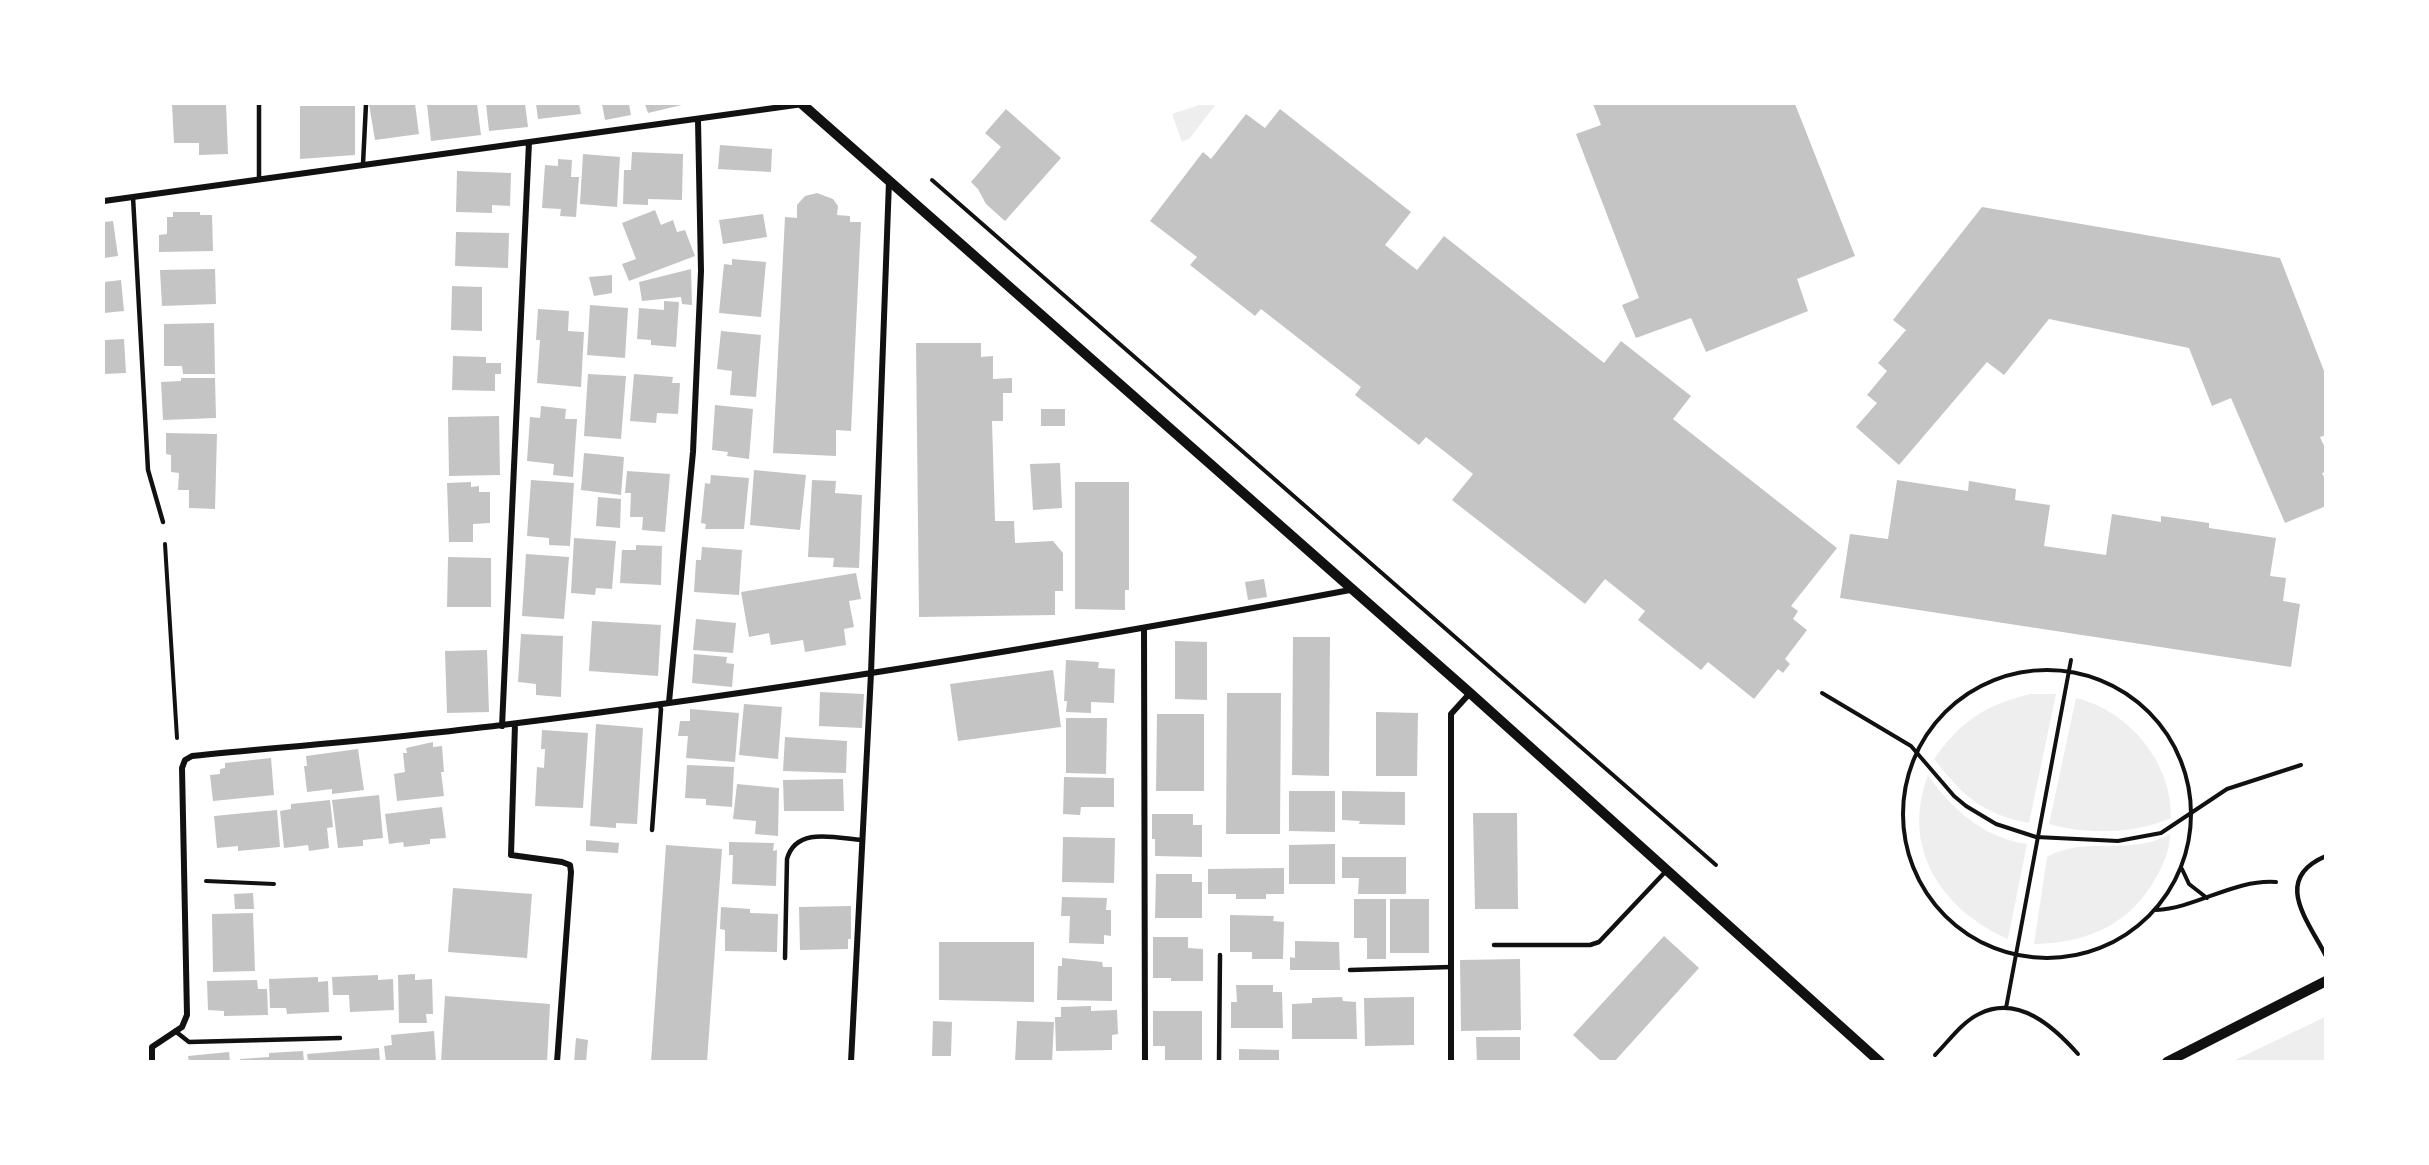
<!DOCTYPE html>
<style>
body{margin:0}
#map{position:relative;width:2429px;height:1165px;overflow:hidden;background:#fff;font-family:Literata,serif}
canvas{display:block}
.frame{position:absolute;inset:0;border:105px solid #fff;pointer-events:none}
</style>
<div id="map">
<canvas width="2429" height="1165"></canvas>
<div class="frame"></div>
</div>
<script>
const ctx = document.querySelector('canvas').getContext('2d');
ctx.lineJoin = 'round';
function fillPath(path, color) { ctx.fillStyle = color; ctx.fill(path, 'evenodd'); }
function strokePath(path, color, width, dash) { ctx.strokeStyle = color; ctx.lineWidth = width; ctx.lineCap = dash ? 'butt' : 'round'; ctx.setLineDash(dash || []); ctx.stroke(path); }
fillPath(new Path2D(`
 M1202 104H1216L1190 138 1182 142 1172 114Z
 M2030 694H2056L2029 823C1982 814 1963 796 1934 759 1962 720 1984 706 2030 694Z
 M2076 698C2129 711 2172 762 2171 818 2133 834 2089 835 2049 824Z
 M1928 775C1950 808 1986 839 2027 844L2008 939C1942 910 1900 848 1928 775Z
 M2170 834C2170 848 2164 863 2158 874 2132 924 2088 943 2034 944L2047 857C2085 835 2130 857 2170 834Z
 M2325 1017V1061H2233Z`), '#eee');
fillPath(new Path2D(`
 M172 104H226L228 154 199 155V143H174Z
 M369 104H415L419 134 375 140Z
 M427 104H477L481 135 431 141Z
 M486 104H525L528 127 489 131Z
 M536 104H579L581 114 538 119Z
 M602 104H629L631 115 605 120Z
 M645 104H686L648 113Z
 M1593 104H1795L1855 256 1797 279 1808 311 1706 352 1691 318 1636 338 1622 305 1639 298 1576 134 1601 125Z
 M300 106H355V155L300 159Z
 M1006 109 1061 158 1005 221 986 204 978 189 971 182 1001 147 985 133Z
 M1280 109 1411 212 1385 245 1417 270 1444 236 1604 363 1621 341 1691 396 1673 419 1837 548 1791 606 1798 611 1793 619 1807 630 1785 659 1790 664 1783 673 1778 669 1754 699 1708 662 1701 670 1638 620 1645 611 1605 579 1585 604 1452 500 1473 474 1426 437 1419 445 1355 395 1361 387 1261 309 1255 316 1190 265 1197 257 1150 221 1203 152 1211 159 1246 114 1265 128Z
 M720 145 772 149 771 172 718 169Z
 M632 152 683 154 682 200 648 199V205L623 204 624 170H631Z
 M583 154 620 157 617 207 580 204Z
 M558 159 572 160 571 177H579L576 217 560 216 561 209 542 208 545 165 558 166Z
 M457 171 511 173 510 206 492 205V213L456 212Z
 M817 193 833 199 838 206 837 215 850 216V222H861L851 431 836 430V456L773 453 785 217 797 218V205L805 196Z
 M1982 207 2280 258 2326 376V435L2320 437 2326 450V472L2322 473 2326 481V506L2285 523 2231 398 2212 406 2189 348 2049 319 2004 375 1987 362 1899 465 1856 427 1877 403 1867 395 1887 371 1878 363 1906 330 1893 320Z
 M655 210 661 225 673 220 677 232 685 230 695 256 629 281 622 264 636 259 622 223Z
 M173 212H200V215H212L213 251 159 252V235L167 234V217H173Z
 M763 214 767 237 723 244 719 220Z
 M113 221 118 256 104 258V222Z
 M456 232 509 233 508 268 455 266Z
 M732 259 766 262 761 317 719 313 724 264 732 265Z
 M215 269 216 304 162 306 160 270Z
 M691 269 692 305 682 304 681 297 642 301 639 282Z
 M612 275V293L594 296 589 277Z
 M121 280 124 311 104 313V282Z
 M452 286 482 287V331L451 330Z
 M664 301 679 302 676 347 651 345V340L637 339 639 308 664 310Z
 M590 305 628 308 625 358 587 355Z
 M538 309 569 311 568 331 584 332 581 387 537 383 540 340H536Z
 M214 323 215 374H183L182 366H164V324Z
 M721 331 761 335 756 397 730 395 732 371 717 369Z
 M124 339 126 373 104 374V340Z
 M916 343H981V357L993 356V379L1012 378V393H1003V421H992L995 521H1014L1015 543 1053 541 1063 553V591H1055V615L919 617Z
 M453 356 486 357V363H501V374H495V391L452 390Z
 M588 374 626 376 621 439 584 436Z
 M634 374 673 377 672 383H680L678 414 657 413 656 423 630 421Z
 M181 378H215L216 418 163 420 161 382 181 381Z
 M715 405 753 409 749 459 727 456 728 452 712 450Z
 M541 406 566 409 565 419H577L573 477 553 475 554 464 527 461 530 417 540 418Z
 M1041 409H1065V426H1041Z
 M499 416 500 475 449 476 448 417Z
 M166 433 217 434 215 509 189 508V490H178L179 473 171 472V455L166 454Z
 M584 453 624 457 621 495 581 490Z
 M1060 463 1062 508 1033 510 1030 464Z
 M754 470 806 475 800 530 750 525Z
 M627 471 670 474 665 532 642 530 643 517H630L631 493H625Z
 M711 475 749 478 744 529H705L706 524 701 523 705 483 710 484Z
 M531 480 574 483 570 546 549 545V538L527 536Z
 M812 480 836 481 835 493 862 495 859 568 833 567 834 558 808 557Z
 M1897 480 1968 491 1969 481 2016 489 2015 500 2050 505 2044 546 2106 555 2112 514 2161 522V516L2209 523V528L2276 538 2270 576 2286 578 2283 601 2300 604 2291 667 1840 598 1850 534 1888 539Z
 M471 482V487L479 486V492H490V523L473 524V542H449L447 483Z
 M1075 482H1129V590H1125V610L1075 609Z
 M598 497 621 499 620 528 596 526Z
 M574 538 616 541 612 589 596 588 595 595 571 593Z
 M636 545 662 546 661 585 620 583 622 550H636Z
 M702 547 742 550 739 595 694 592 696 560H701Z
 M526 554 569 557 564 619 522 616Z
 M448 557 491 558V607H447Z
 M856 573 861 599 849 601 854 627 844 629 846 645 805 652 803 640 771 645 769 633 749 637 741 592Z
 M1264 579 1267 597 1248 600 1245 582Z
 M696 619 736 623 733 653 693 650Z
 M592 621 661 625 658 676 589 671Z
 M521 634 563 636 561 697 536 695V684L518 682Z
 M1293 637H1330L1329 776 1292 775Z
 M1175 641 1207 642V700L1175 699Z
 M487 650 489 712 447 713 445 651Z
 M694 654 727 657 726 663 734 664 732 687 692 683Z
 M1066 660 1099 662 1098 668 1115 669 1114 703 1091 702V713L1066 712 1067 701H1064Z
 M1053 670 1061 727 958 741 950 684Z
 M820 692 864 694 862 728 819 726Z
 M1227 693H1281L1280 834H1226Z
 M744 704 782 707 778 759 739 755Z
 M690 709 739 713 735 762 686 758 688 736H678L680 721H690Z
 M1376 712 1418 713 1417 776H1376Z
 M1157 714H1204V791H1156Z
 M1066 718H1107L1106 774 1066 773Z
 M596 724 643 728 637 824 616 823V828L590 826Z
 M542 730 588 733 583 808 535 806 537 767 544 768 545 749H541Z
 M785 737 847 741 846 773 783 771Z
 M433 742V747L442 746 444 772H441L444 796 397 801 394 774 405 772 403 753H407L406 748Z
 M358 749 364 790 332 794V789L307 792 304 766H307L306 756Z
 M271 758 274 795 213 801 210 775 220 774V769L225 768V763Z
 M687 765 734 767 732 807 706 805V799L685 798Z
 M1064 777 1114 778V807H1081L1080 815 1063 814Z
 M843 779 844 811H784L783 780Z
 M737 784 779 788 778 836 755 834 756 821 733 819Z
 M1289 791H1335V832L1289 831Z
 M1342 791 1405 792V825L1359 824 1360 821 1342 820Z
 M379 795 383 838 363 840V846L338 848 332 800Z
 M330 800 333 827 327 828 329 848 309 851 308 845 284 848 280 811 291 809V804Z
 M442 807 446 838 430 839V844L404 847 403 842 389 844 385 814Z
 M277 810 280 847 238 851V846L217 848 214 816Z
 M1473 813H1517L1518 909H1475Z
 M1152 814H1193V825H1202V857L1155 856V839H1152Z
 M1063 837 1115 838 1114 883 1062 882Z
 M586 840 619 843 618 853 586 851Z
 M729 842 774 843 773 851 777 850 776 886 732 884 733 855H729Z
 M1335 844V884H1289V845Z
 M666 845 722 849 707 1062H651Z
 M1342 857H1406V894H1358L1359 878H1342Z
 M1284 868V894H1266V899H1236V894H1208V869Z
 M1156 874H1192V882H1202V918H1155Z
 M453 888 532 894 527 958 448 952Z
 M253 893 254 909H235L234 894Z
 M1062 897 1107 898 1106 910H1111V936L1104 935V944L1069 943 1070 916H1061Z
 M1354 899H1386V959H1367V938H1354Z
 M1390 899H1429V953H1390Z
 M851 906V939H848V949L800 950 799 907Z
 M721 907 750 909V913L778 914 777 952 725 951V930L720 929Z
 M253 913 255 971 213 972 212 914Z
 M1230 915 1274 916 1273 921 1284 922 1283 959H1252V952H1230Z
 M1664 936 1699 968 1614 1062H1602L1573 1035Z
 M1153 937H1188V948L1203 949V981H1171V978H1153Z
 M1295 941 1339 942 1340 970H1290V957L1295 958Z
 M939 942H1034V1002L939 1000Z
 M1062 958 1102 962 1103 967H1112V1001L1057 1000 1058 966H1062Z
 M1520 959 1521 1030 1461 1031 1460 960Z
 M415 974V980L432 979 433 1014H426L427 1023H399L398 975Z
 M378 975V980L393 979 394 1010 350 1012 349 995H333L332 977Z
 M318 977V982L328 981 329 1012 287 1014 286 1008H270L269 979Z
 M257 980 258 989H267L268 1015 224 1016V1011L208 1010 207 981Z
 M1236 985H1273V992H1282L1283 1028H1231V1002H1237Z
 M445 996 550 1004 547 1062H441Z
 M1342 997 1343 1001 1356 1002 1357 1039H1292V1004L1312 1003V998Z
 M1414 997V1045L1365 1046 1364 998Z
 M1091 1006V1011L1117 1010 1118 1034 1112 1035V1050L1056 1051 1055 1017H1061V1007Z
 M1153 1011H1202V1062H1165V1046H1153Z
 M933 1021 952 1022 951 1056H932Z
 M1017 1021 1054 1022 1052 1062H1015Z
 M434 1031 436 1062H386L384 1046 392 1045 391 1035Z
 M1476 1037H1520V1062H1477Z
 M576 1038 588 1040 586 1062H574Z
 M379 1048 380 1062H308L307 1054Z
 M1239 1049 1279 1050V1062H1239Z
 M303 1051 304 1062H240V1059L269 1057V1053Z
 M229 1052 230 1062H189L188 1056Z`), '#c4c4c4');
strokePath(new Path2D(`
 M932 180 1716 865
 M165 544 177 738
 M1903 814a144 144 0 1 1 288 0a144 144 0 1 1-288 0Z
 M1822 693 1911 746 1954 796 1966 806 1996 824 2036 837 2118 841 2161 833 2227 789 2301 765
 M2182 869 2189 884 2207 898
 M206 881 274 884
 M2156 910C2197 908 2234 879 2276 882
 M2006 1008 2071 660
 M1935 1055C1948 1042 1962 1022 1979 1014 2018 994 2054 1027 2078 1054`), '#111', 4);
strokePath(new Path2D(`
 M259 104V179
 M363 164 366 104
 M133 197 148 470 163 522
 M652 830 661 709 659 704
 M2326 856C2272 879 2307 919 2326 956
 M1494 945H1590L1599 942 1667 870
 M785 958 787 859C796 826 836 838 862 840
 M1350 970 1451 967
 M175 1031 189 1042 340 1038
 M1219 1062 1220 955`), '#111', 4.5);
strokePath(new Path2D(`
 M104 201 803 104
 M1144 629 1145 1062
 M669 702 693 452 701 271 698 120
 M515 724 511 855 562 862 570 865 571 872 557 1062
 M502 726 529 142
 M152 1062V1047L182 1027 187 1015 182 768 185 760 192 756C295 746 399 738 502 725 786 690 1069 643 1350 590
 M851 1062 871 673 889 181
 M1451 1062V714L1470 693`), '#111', 6);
strokePath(new Path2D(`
 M802 104 1470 693 1880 1062
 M2167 1062 2326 981`), '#111', 10);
</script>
